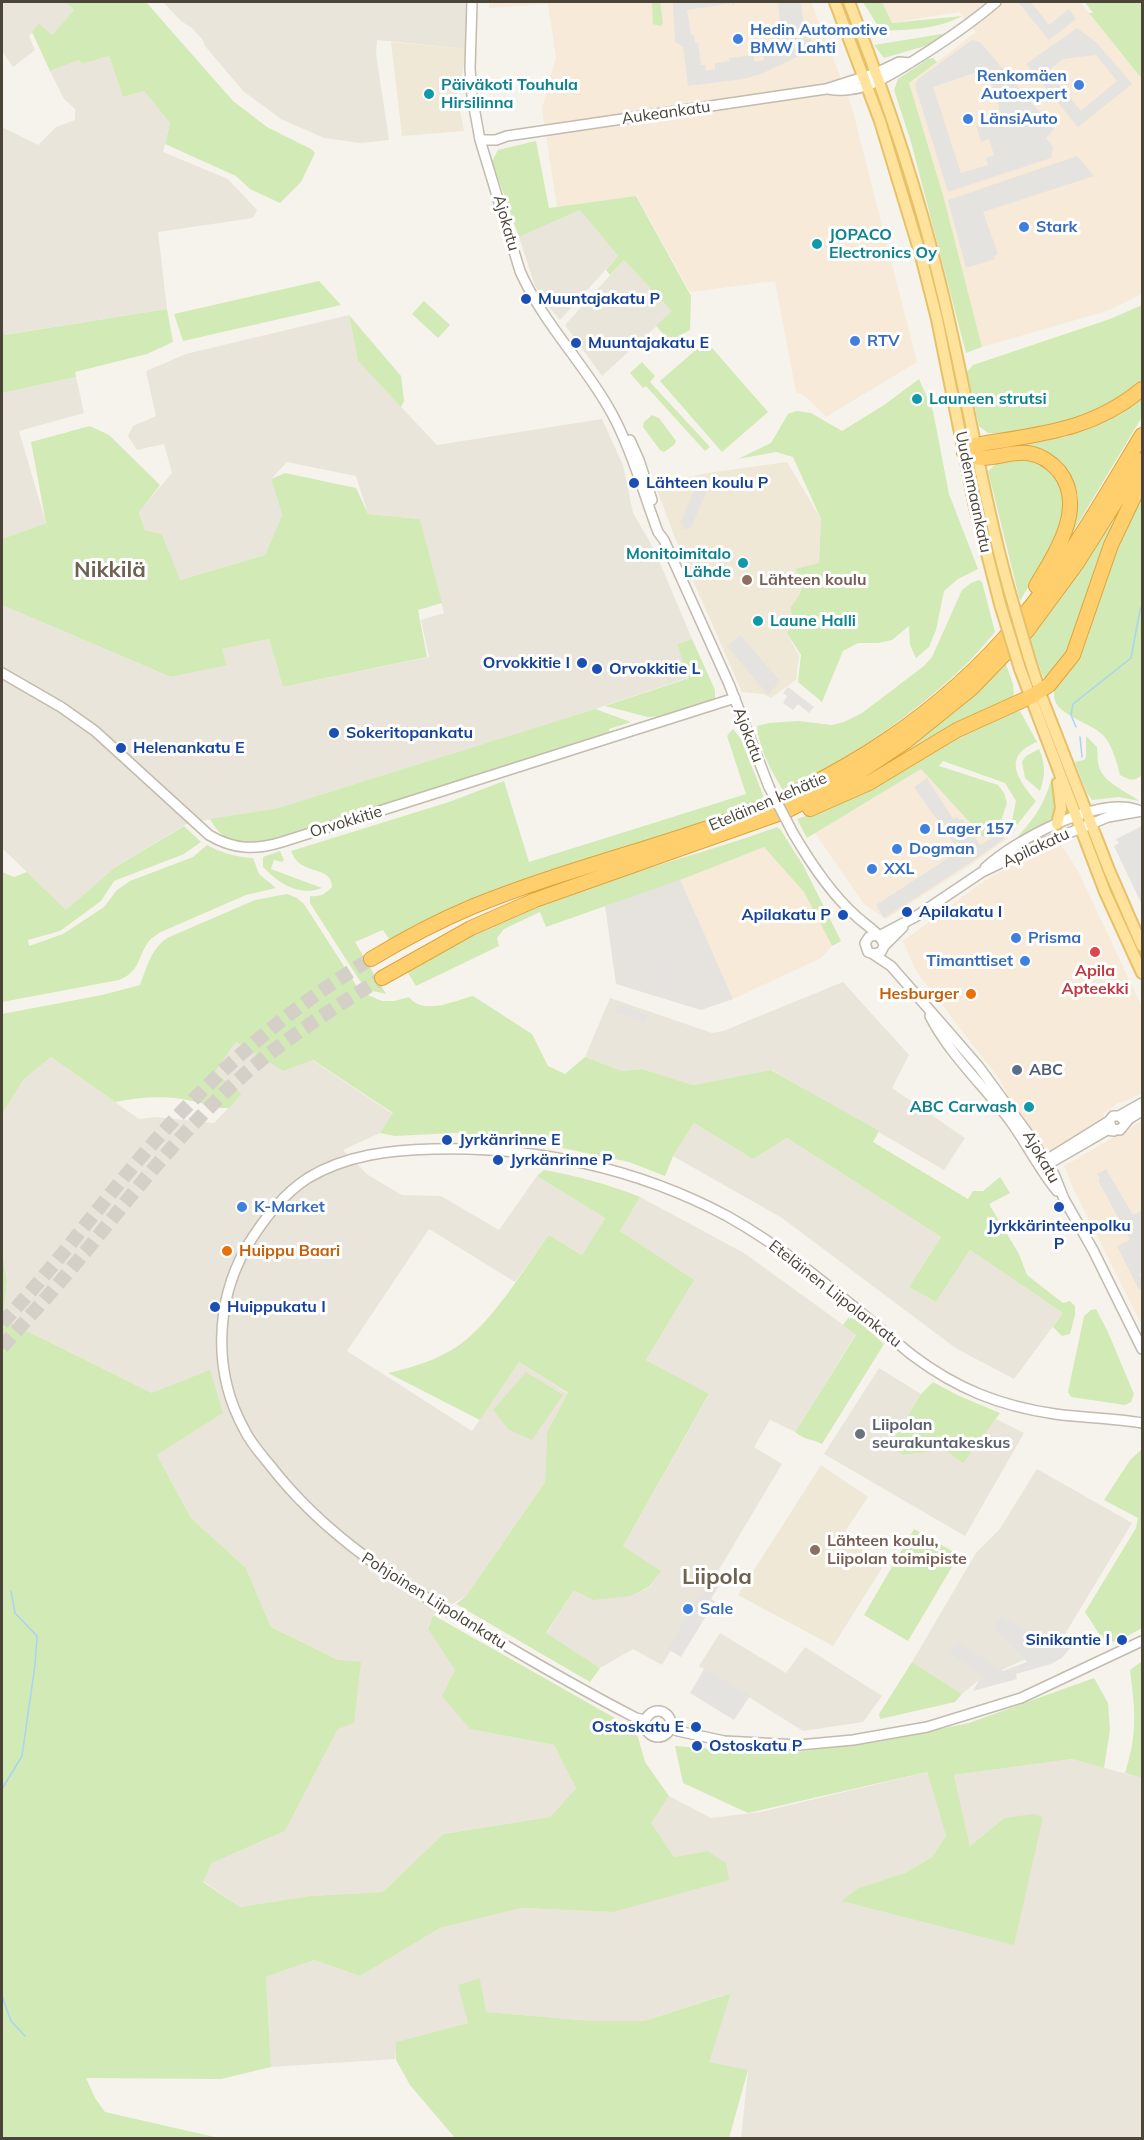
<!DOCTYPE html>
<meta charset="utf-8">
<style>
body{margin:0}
#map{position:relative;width:1144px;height:2140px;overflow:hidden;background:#f6f3ec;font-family:Mulish,sans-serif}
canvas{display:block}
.frame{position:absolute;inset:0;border:3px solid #4b4439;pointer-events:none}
</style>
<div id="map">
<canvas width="1144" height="2140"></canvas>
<div class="frame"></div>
</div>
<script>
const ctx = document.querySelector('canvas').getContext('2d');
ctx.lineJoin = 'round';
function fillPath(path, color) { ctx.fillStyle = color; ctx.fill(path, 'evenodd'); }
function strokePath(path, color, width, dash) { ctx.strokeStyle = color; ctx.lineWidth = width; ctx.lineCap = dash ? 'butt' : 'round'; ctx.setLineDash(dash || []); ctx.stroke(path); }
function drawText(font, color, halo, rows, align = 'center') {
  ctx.font = font + ' Mulish,sans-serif'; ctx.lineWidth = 6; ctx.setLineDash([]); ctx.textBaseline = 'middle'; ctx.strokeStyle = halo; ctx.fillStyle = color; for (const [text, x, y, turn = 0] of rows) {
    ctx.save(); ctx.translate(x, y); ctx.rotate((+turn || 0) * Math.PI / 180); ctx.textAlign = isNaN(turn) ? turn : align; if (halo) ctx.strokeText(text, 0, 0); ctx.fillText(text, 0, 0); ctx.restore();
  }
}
fillPath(new Path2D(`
 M2 2H66L74 10 52 35 39 24 29 36 35 50 13 67 2 51Z
 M163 2H471L468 49 377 40 376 54 389 140 360 143 324 138 281 119 243 91 205 46 203 40 192 28 181 21Z
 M109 56 123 97 144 91 170 123 163 152 228 179 257 210 253 218 158 232 167 309 3 335 2 327V127L38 145 56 127 75 120V109L64 99 50 71 79 60 82 64Z
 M580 210 618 256 560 320 548 306 535 286 519 237Z
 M624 260 673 311 602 376 565 325Z
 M349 315 358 361 437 445 602 419 623 465 633 513 655 551 692 639 677 644 690 677 595 709 278 808 188 823 114 868 66 910 2 848V605L171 677 227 664 222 649 269 639 283 687 429 657 421 620 444 613 420 519 368 514 356 476 287 462 271 479 282 515 265 555 179 580 162 534 145 530 139 511 172 473 164 444 137 450 128 436 133 426 156 416 146 371 186 354Z
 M76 377 84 413 19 431 46 523 2 539V393Z
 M843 982 909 1055 892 1088 965 1138 944 1170 772 1070 693 1085 642 1069 622 1071 585 1057 610 998 712 1033 723 1031Z
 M236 1042 283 1071 312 1060 393 1114 380 1133 343 1150 368 1175 402 1195 441 1196 499 1230 537 1176 605 1218 582 1255 549 1235 515 1282 429 1229 347 1351 472 1431 519 1362 568 1394 547 1432 545 1482 466 1596 433 1615 428 1628 455 1670 470 1729 554 1745 577 1787 550 1817 443 1834 383 1892 310 1896 240 1907 203 1881 212 1863 285 1831 338 1729V1660L271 1627 246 1568 191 1518 157 1455 223 1413 152 1393 3 1319 7 1281 2 1251V1114L24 1079 51 1057 139 1119 155 1117 214 1123 242 1094 215 1072Z
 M694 1123 753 1159 787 1138 941 1237 909 1287 936 1302 970 1250 1063 1313 1014 1379 957 1349 782 1218 673 1156Z
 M640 1197 744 1253 856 1334 795 1432 770 1420 754 1447 782 1464 662 1665 633 1649 600 1668 546 1634 574 1590 631 1596 651 1586 660 1571 623 1546 709 1395 646 1360 693 1281 620 1231Z
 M879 1368 921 1394 891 1446 903 1455 945 1450 981 1436 996 1419 1024 1433 965 1536 824 1454Z
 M1037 1469 1132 1523 1059 1644 979 1680 962 1694 912 1662 976 1553 999 1530Z
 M720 1633 786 1673 805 1647 882 1696 863 1722 803 1731 699 1666Z
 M1072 1759 1142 1778 1141 2138H741L748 2071 708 2062 730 1993 644 2021H592L485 2012 480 1978 468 2023 397 2042 395 2059 271 2067 266 1977 314 1960 360 1976 440 1928 520 1908 613 1912 707 1851 674 1857 650 1823 669 1796 711 1818 761 1812 927 1772 946 1836 932 1857 905 1873 858 1888 841 1901 1013 1944 1004 1818 970 1846 954 1775Z`), '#eae5da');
fillPath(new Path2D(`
 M489 2H811L851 104 917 362 826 417 805 396 796 392 775 281 690 292 637 196 557 207 542 109 556 57 548 4 489 8Z
 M882 2H1080L1142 79V294L1107 311 982 347 943 195 909 83 976 32 959 12 891 23Z
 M921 769 983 837 1000 824 1017 828 1011 836 971 865 886 919 864 904 815 833Z
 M1060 843 1078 871 1142 1007V1093L1126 1101 1118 1103 1103 1114 1106 1121 1045 1157 1015 1110 1000 1080 916 971 903 941 984 881 1031 855Z
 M764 847 804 892 832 946 821 958 733 999 680 879Z
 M1142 1121V1325L1073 1188 1064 1166Z`), '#f7ead8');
fillPath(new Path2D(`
 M680 879 733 999 701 1010 616 984 605 906Z`), '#e6e2dd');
fillPath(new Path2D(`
 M391 42 468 49 457 96 464 131 402 136Z
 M787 462 821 519 819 563 799 577 804 583 799 595 790 608 794 622 787 633 799 656 796 680 771 698 763 694 742 692 680 551 657 490 663 483 707 473Z
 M821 1465 868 1497 842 1536 884 1565 833 1646 738 1595Z`), '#efe8d6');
fillPath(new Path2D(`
 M66 2H146L233 101 267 127 311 149 315 153 301 182 280 203 250 189 236 176 165 144 170 123 144 91 123 97 109 56 82 64 79 60 50 71 32 32 39 23 52 35 74 10Z
 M652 2H660L663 23 661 26 653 24Z
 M863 2H882L892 23 962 16C939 29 908 30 881 31Z
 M1085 2H1142V79L1089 13H1093Z
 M948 33 925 46 884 58 874 45Z
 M933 58 937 62 909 83 943 195 982 347 966 353 911 142 894 90 898 79 928 59Z
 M536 141 549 208 636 196 691 296 690 330 670 341 656 326 672 311 624 260 610 275 606 270 618 256 580 210 519 237 492 161 498 150Z
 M319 281 341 305 183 341 174 314Z
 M424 301 450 325 438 338 412 314Z
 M1142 305V382L1135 389 1099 411 1068 424 1004 433H988L979 426 967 372 973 365 1110 319Z
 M167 309 173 342 147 354 75 372 76 377 2 393V327L4 335Z
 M349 315 401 376 404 401 401 407 358 361Z
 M706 341 768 412 722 452 660 381Z
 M642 362 655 376 650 382 710 447 705 451 646 386 643 388 630 373Z
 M919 379 933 411 949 494 978 569 958 579 944 591 936 630 929 647 916 658 910 645 909 626 892 640 878 643H858L843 651 822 702 798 682 801 655 787 633 794 622 790 608 799 595 804 583 795 569 819 563 821 519 793 457 776 452 738 459 771 443 788 414 796 411 811 413 842 431 884 405Z
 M1142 395V417L1065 545C1070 530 1079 512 1078 495 1075 471 1045 447 1022 446 1010 446 997 450 985 452L984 448 1066 437 1094 425 1126 409Z
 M652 415 659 418 676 441 674 445 664 452 660 450 643 427 644 422Z
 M90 426 109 435 160 485 139 512 145 530 162 534 180 580 265 555 282 515 271 479 285 473 356 488 368 514 420 519 442 603 418 610 427 657 283 687 269 639 222 649 227 665 171 677 2 605V539L46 523 31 442Z
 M1026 459C1102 479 1045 560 1020 601L988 471 998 462Z
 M1142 492V775C1134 782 1129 780 1120 775 1117 762 1112 745 1103 735 1090 721 1047 714 1055 689L1081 654 1088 636 1103 582 1122 534Z
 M1121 510 1071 648 1047 679H1044L1029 638 1058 602Z
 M979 580 982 582 995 632C984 645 973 658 961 669 909 719 847 758 784 792 772 772 759 749 757 726L769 723 798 721 832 725 844 722 862 713 924 666 932 657 962 590 971 583Z
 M692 639 715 690V698L665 716 648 717 605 706 689 678 677 644Z
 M1006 664 1013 684 1014 697 848 788C905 751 958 712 1006 664Z
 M595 709 631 722 609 729V734L268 841C242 845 224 845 210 819L278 808Z
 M1020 711 1037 742C1001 756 1018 780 1036 801L1017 825 1012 821 1016 801 1005 783 943 761 939 766 998 785 1004 793 1007 803 1000 824 983 837 921 769 807 838 797 819 822 810 976 729 1011 713Z
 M733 729 741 739 765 800 685 829 467 901 389 939 383 930 355 942 386 994 368 990 360 981 310 903V896C321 897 325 894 332 887 331 868 311 873 299 863 295 860 293 855 291 851L449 802 504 781 529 862 746 794 727 736Z
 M1086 736 1097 747C1098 754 1097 761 1099 767 1105 784 1125 790 1139 801L1119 797 1092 800 1087 793 1075 762 1084 760 1086 757Z
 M1039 749C1046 764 1045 777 1040 791L1025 778 1022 762 1026 756Z
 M1052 776C1060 824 1055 819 1015 840 1033 820 1046 803 1052 776Z
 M184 826 201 842 184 854 114 881 101 901 60 931 28 940 29 946 63 934 104 907 117 890 130 881 193 857 207 845C222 853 236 857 253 858L259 874 276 888 246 895 161 932C157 935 152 937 149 941 137 957 141 971 119 980L2 1002V872L14 877 27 872 66 910 114 868Z
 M777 827 780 829 803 865 841 941 832 946 804 892 764 847 685 878 546 927 540 912 504 929 497 938 499 946 416 986 407 971C450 947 493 924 538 906 616 874 698 856 777 827Z
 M280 851 284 860 282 862 274 860 271 869 322 888C299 897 278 883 263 867V857Z
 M287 894 297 898 304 904 358 988 363 993 382 1001H394L409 997C424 1016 453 1001 473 996L532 1034 548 1066 565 1074 585 1057 622 1071 642 1069 693 1085 771 1070 879 1131 873 1142 968 1199 973 1191H983L1000 1177 1010 1193 989 1204 1019 1254 1027 1275 1063 1303 1070 1301 1075 1306V1315L1070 1334 1062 1336 1053 1327 1063 1313 970 1250 936 1302 909 1287 941 1237 787 1138 753 1159 694 1123 673 1156 665 1176 629 1162 519 1139 453 1133 395 1136 380 1133 393 1113 313 1060 283 1071 236 1042 215 1072 242 1094 229 1108C216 1109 205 1103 192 1101 166 1095 141 1097 115 1102L51 1057 24 1079 2 1114V1014L102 995 140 985C147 967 151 949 167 938L255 900Z
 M544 1170C577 1176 608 1184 640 1197L620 1231 694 1280 646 1360 709 1394 623 1546 661 1571 650 1586 631 1596 593 1600 574 1590 546 1633 600 1668 590 1682 456 1604 466 1596 545 1482 547 1432 568 1393 519 1362 480 1420 388 1373C415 1367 447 1357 468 1338 497 1314 526 1266 549 1235L582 1255 605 1218 537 1176Z
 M2 1251 7 1281 3 1319 152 1393 210 1370 223 1413 157 1455 191 1518 246 1568 271 1627 338 1660 361 1662 354 1723 338 1729 285 1831 212 1863 203 1882 240 1907 310 1896 383 1892 443 1834 550 1817 576 1788 554 1745 470 1729 442 1696 455 1670 428 1629 433 1615 629 1726 638 1737 645 1762 669 1796 651 1823 674 1857 707 1851 726 1863 729 1880 613 1912 521 1908 440 1928 360 1976 314 1960 266 1977 271 2067 221 2079 86 2078 95 2098 105 2112 219 2138H2Z
 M1096 1309 1107 1330 1134 1394 1131 1402 1125 1405 1071 1397 1068 1392 1084 1316 1091 1310Z
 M848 1318 856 1319 884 1344 822 1444C812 1438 805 1441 795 1432L856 1335 843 1325Z
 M526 1372 563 1395 532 1440 509 1430 493 1410Z
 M933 1382 957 1395 1000 1413 963 1463 945 1450 903 1455 890 1446 921 1394Z
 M1142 1449V1628L1118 1641 1105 1643 1085 1612 1136 1528 1138 1518 1104 1500 1130 1460Z
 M914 1529 959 1555 908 1641 864 1615Z
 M1142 1661V1778L1125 1773C1138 1732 1135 1711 1130 1670Z
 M912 1662 962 1694 955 1702 880 1719 879 1714Z
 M1094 1678 1108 1703 1110 1730 1104 1768 1072 1759 954 1775 970 1846 1004 1818 1034 1814 1043 1817 1014 1945 841 1901 858 1888 905 1873 932 1857 946 1836 927 1772 748 1813 683 1783 675 1746 779 1754 878 1742 969 1723Z
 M480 1978 486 2012 592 2021H644L731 1993 709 2062 748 2070 729 2138H455L410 2085 396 2060V2042L468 2023 458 1985Z`), '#d2eab5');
fillPath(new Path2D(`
 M673 2H735L733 6 732 3 687 10 691 35H694L695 43H698L701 65H705L706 71 715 69V63L729 61V58L753 55 755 62 764 60 763 53 783 50 778 2H801L805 32H810L812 47 798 50 799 56 761 74 743 79 688 86 683 47 675 42Z
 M1018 2H1031L1049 25 1069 9 1076 19 1049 40Z
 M1077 28 1097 43 1132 84 1078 127 1026 64ZM1096 55 1117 81 1081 111 1048 71 1063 59Z
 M972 40 980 42 1054 129 1046 138 1053 147 1051 158 948 192 915 85 918 79ZM986 69 1002 116 976 125 981 142 989 139 994 155 986 158 988 165 961 173 933 87Z
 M1077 156 1094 176 983 212 998 254 994 256 995 259 966 268 948 200Z
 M712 478 691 528 682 529 683 525 680 524 695 488 699 490 705 479Z
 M740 635 780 681 768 695 727 646Z
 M788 687 814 707 809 713 798 704 793 710 783 703 787 696 783 693Z
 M927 778 953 819 957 817 960 820 962 819 980 845 1000 833 1006 825 1015 828 1001 841 973 861 884 918 876 905 959 851 914 787Z
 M1142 826V905L1114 846 1119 843 1116 839Z
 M661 954 676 955 675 971 656 970V962H660Z
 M655 972 675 973 674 991 654 989Z
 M618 1004 648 1015 645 1023 615 1012Z
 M1106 1169 1133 1215 1142 1210V1272L1139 1274 1142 1281V1288L1139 1290 1117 1246 1130 1240 1098 1180 1100 1178 1097 1174Z
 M708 1581 718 1587 711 1599 715 1601 681 1657 668 1649Z
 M1001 1616 1055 1646 1071 1647 1062 1658 1051 1664 1016 1674 1017 1679 973 1691 979 1680 985 1677 950 1654 958 1642 1003 1671 1027 1662 994 1627Z
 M704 1669 750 1696 734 1720 690 1693Z`), '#e5e3e0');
strokePath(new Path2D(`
 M1076 727 1071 715 1073 704 1131 658 1140 610 1142 605
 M1080 737 1082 757
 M2 1789 22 1756 35 1665 37 1636 15 1613 11 1591
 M2 1996 11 2021 25 2036`), '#a9d4f2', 1.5);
strokePath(new Path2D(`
 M2 1323C63 1259 113 1185 173 1121 230 1059 298 1002 371 959
 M2 1347C30 1316 59 1284 86 1251 138 1187 190 1120 254 1066 294 1033 338 1005 382 978`), '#d4d0c8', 14, [14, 7]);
const tertiary = new Path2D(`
 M472 2 470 68 472 96 480 140 520 271C542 321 580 359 607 405 629 441 643 492 658 532L664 540 729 684 769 787
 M828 89C861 95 887 77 913 61 942 43 970 24 996 2
 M480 140H496L507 136 826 89 876 73 899 62 910 63
 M630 440 639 460 652 500
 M2 673 61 707 95 731 209 835C234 850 256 850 282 842L735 698
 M793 833C810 862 830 893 856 916 864 924 883 935 884 946
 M985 868C1014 841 1098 795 1138 810
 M876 935 869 937 865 943 868 952 873 954 881 952 884 946 903 927
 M879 936 915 917 982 872 1032 848 1108 817 1142 811
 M873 954 891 966 947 1030 979 1067 1026 1131 1054 1174 1064 1199 1093 1250 1142 1349
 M930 1016C949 1054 985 1087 1011 1122 1027 1144 1039 1169 1057 1191
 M1119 1116 1142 1103
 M1125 1124 1124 1120 1119 1116H1113L1109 1121 1112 1129 1120 1130 1129 1119 1142 1111
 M1043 1162 1109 1121
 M1043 1167 1107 1130 1114 1131
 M645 1724a13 13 0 1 1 26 0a13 13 0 1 1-26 0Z
 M645 1720 636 1718C582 1690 530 1660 478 1629 400 1583 325 1537 269 1464 260 1453 250 1442 244 1429 213 1373 215 1303 246 1248 261 1223 283 1194 308 1178 346 1155 390 1150 433 1149 535 1146 637 1168 727 1216 795 1254 852 1306 912 1355 957 1389 1000 1406 1055 1414 1084 1418 1114 1418 1142 1423
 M671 1728 678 1731 724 1741 799 1745 853 1740 927 1727 1021 1698 1142 1641`);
const primary = new Path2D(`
 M835 2 880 121 921 256 937 319 975 507 1000 604
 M849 2C885 94 917 187 940 283 966 386 981 491 1010 593
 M1029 658 1042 698 1109 870 1142 946
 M1020 669 1105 892 1142 973
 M1057 824 1061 808 1058 783`);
const motorway = new Path2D(`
 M1036 586C1056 552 1087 507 1059 471 1051 462 1039 454 1027 453 1006 451 982 465 964 453L975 445C1038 434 1090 432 1142 389
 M810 809 869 783 957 730 1030 697 1049 685 1073 655 1111 545 1142 480
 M371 959C404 939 438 921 474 906 555 873 640 852 722 823 836 782 942 714 1019 621 1067 564 1104 498 1142 435
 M382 978 471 928 535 900 784 812 851 778 905 742 972 688 1027 631 1077 563 1142 460`);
strokePath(tertiary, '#c2bbae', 12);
strokePath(primary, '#e6c16a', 14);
strokePath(motorway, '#e0a43c', 16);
strokePath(tertiary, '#fff', 9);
strokePath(primary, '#ffe39c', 10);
strokePath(motorway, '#ffcf6e', 14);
const tertiaryBridge = new Path2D(`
 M769 787 793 833`);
const primaryBridge = new Path2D(`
 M1010 593 1029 658
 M1000 604 1020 669`);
strokePath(tertiaryBridge, '#c2bbae', 12, []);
strokePath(primaryBridge, '#e6c16a', 14, []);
strokePath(tertiaryBridge, '#fff', 9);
strokePath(primaryBridge, '#ffe39c', 10);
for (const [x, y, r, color] of [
 [738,39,6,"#3f7fe0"],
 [1079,85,6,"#3f7fe0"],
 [429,94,6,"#0f9aa8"],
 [968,119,6,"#3f7fe0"],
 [1024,227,6,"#3f7fe0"],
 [817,244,6,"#0f9aa8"],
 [526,299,6,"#1a4fb4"],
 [855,341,6,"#3f7fe0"],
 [576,343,6,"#1a4fb4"],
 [917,399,6,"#0f9aa8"],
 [634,483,6,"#1a4fb4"],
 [743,563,6,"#0f9aa8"],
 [747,580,6,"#8d6e63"],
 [758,621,6,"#0f9aa8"],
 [582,663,6,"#1a4fb4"],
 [597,669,6,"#1a4fb4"],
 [334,733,6,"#1a4fb4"],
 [121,748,6,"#1a4fb4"],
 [925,829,6,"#3f7fe0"],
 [897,849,6,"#3f7fe0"],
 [872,869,6,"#3f7fe0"],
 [907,912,6,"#1a4fb4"],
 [843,915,6,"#1a4fb4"],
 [1016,938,6,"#3f7fe0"],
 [1095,952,6,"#e0444e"],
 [1025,961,6,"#3f7fe0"],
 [971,994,6,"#e8710a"],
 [1017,1070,6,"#5c6f8a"],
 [1029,1107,6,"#0f9aa8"],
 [447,1140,6,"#1a4fb4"],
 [498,1160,6,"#1a4fb4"],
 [242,1207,6,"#3f7fe0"],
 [1059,1207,6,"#1a4fb4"],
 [227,1251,6,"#e8710a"],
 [215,1307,6,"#1a4fb4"],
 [860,1434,6,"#6b7280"],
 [815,1550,6,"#8d6e63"],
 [688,1609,6,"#3f7fe0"],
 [1122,1640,6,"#1a4fb4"],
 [696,1727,6,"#1a4fb4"],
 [697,1746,6,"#1a4fb4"]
]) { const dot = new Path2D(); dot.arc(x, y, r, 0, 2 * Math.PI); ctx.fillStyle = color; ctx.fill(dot); strokePath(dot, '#fff', 2); }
drawText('bold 16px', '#366cbe', '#fff', [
 ["Hedin Automotive",750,30],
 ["BMW Lahti",750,48],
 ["Renkomäen",1067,76,"right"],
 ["Autoexpert",1067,94,"right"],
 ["LänsiAuto",980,119],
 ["Stark",1036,227],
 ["RTV",867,341],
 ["Lager 157",937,829],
 ["Dogman",909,849],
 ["XXL",884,869],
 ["Prisma",1028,938],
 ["Timanttiset",1013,961,"right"],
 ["K-Market",254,1207],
 ["Sale",700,1609]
], 'left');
drawText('bold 16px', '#0d838f', '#fff', [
 ["Päiväkoti Touhula",441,85],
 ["Hirsilinna",441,103],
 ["JOPACO",829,235],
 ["Electronics Oy",829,253],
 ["Launeen strutsi",929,399],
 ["Monitoimitalo",731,554,"right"],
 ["Lähde",731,572,"right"],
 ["Laune Halli",770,621],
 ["ABC Carwash",1017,1107,"right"]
], 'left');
drawText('16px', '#4b4439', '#fff', [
 ["Aukeankatu",666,113,-8],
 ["Ajokatu",506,223,74],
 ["Uudenmaankatu",973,492,78],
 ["Ajokatu",748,735,69],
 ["Eteläinen kehätie",768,802,-23],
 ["Orvokkitie",346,822,-17],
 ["Apilakatu",1036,848,-25],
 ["Ajokatu",1041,1157,60],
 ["Eteläinen Liipolankatu",835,1294,38],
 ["Pohjoinen Liipolankatu",434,1601,32]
]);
drawText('bold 16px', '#164399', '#fff', [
 ["Muuntajakatu P",538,299],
 ["Muuntajakatu E",588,343],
 ["Lähteen koulu P",646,483],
 ["Orvokkitie I",570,663,"right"],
 ["Orvokkitie L",609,669],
 ["Sokeritopankatu",346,733],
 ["Helenankatu E",133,748],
 ["Apilakatu I",919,912],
 ["Apilakatu P",831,915,"right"],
 ["Jyrkänrinne E",459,1140],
 ["Jyrkänrinne P",510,1160],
 ["Jyrkkärinteenpolku",1059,1226,"center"],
 ["P",1059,1244,"center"],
 ["Huippukatu I",227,1307],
 ["Sinikantie I",1110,1640,"right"],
 ["Ostoskatu E",684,1727,"right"],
 ["Ostoskatu P",709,1746]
], 'left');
drawText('bold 16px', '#785e54', '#fff', [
 ["Lähteen koulu",759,580],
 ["Lähteen koulu,",827,1541],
 ["Liipolan toimipiste",827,1559]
], 'left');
drawText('bold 16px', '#be3a42', '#fff', [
 ["Apila",1095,971],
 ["Apteekki",1095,989]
]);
drawText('bold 16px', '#c56008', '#fff', [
 ["Hesburger",959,994],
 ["Huippu Baari",239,1251,"left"]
], 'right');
drawText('bold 16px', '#4e5e75', '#fff', [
 ["ABC",1029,1070]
], 'left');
drawText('bold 16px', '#5b616d', '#fff', [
 ["Liipolan",872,1425],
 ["seurakuntakeskus",872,1443]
], 'left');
drawText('bold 22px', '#6e6250', '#fff', [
 ["Nikkilä",110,570],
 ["Liipola",717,1577]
]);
</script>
